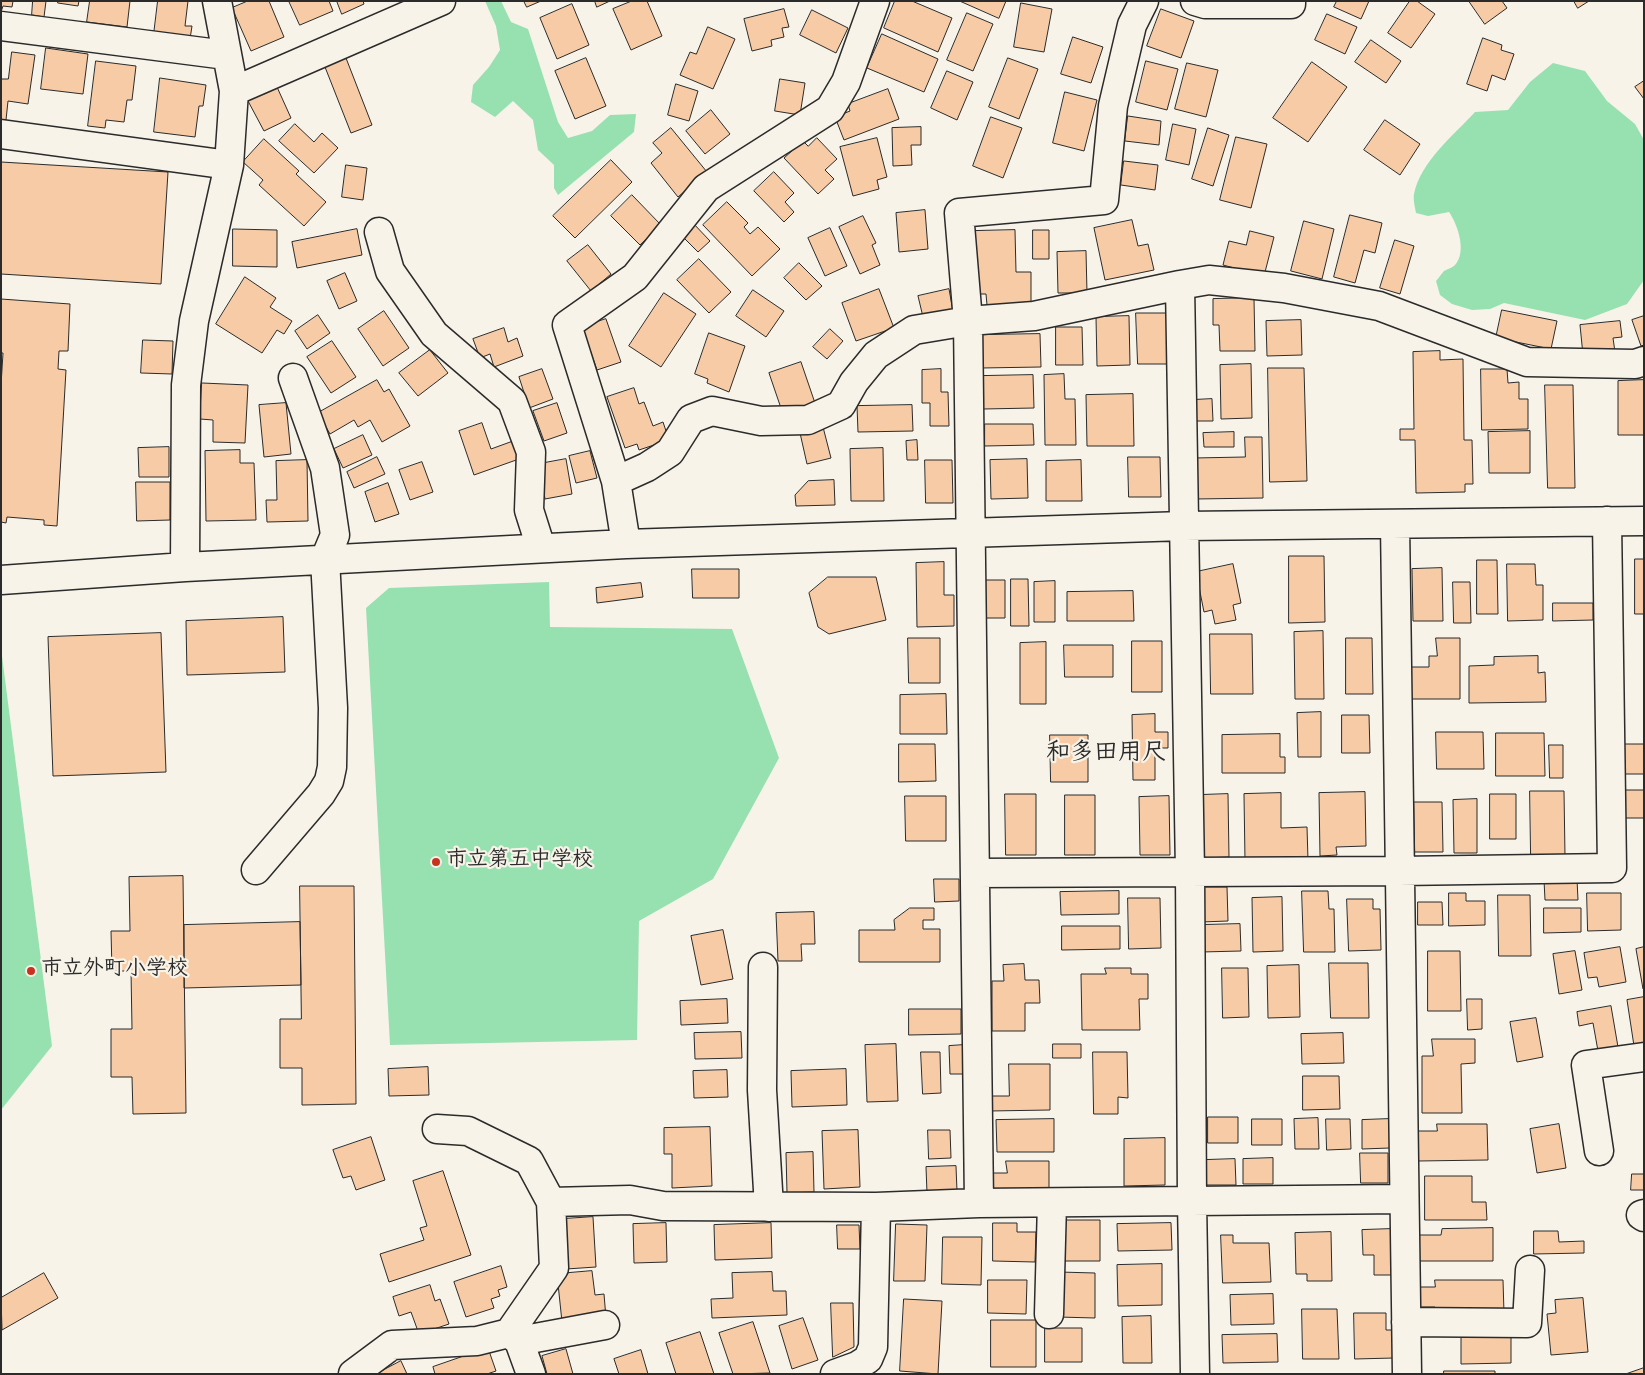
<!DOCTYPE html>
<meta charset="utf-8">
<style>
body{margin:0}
#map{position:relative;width:1645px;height:1375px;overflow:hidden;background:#f7f3e8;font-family:"Indie Flower",sans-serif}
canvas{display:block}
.frame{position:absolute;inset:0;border:2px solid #2b2b2b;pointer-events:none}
</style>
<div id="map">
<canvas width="1645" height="1375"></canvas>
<div class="frame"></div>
</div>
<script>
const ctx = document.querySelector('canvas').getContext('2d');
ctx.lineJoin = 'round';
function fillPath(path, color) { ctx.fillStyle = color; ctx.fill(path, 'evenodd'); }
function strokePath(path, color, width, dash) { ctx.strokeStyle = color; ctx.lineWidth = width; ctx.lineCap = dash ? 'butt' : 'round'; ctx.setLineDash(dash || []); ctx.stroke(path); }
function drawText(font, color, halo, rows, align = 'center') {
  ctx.font = font + ' "Indie Flower","Klee One",sans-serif'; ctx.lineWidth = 4.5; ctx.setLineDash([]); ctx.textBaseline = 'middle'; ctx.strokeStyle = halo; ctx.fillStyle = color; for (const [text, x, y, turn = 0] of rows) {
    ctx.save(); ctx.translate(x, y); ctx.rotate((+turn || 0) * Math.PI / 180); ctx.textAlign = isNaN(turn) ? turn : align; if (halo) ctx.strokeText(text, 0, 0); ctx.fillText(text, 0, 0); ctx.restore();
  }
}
fillPath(new Path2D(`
 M485 1H501L511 22 528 29 558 122 568 138 592 131 610 115 636 114 634 132 558 195 554 188V165L538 150 533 120 513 101 495 117 471 102 473 85 489 67 500 50 496 26Z
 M1553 63 1585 71 1607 101 1635 124 1644 140V280L1627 304 1585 320 1504 303 1490 309 1472 310 1452 304 1440 295 1436 281C1439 278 1441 274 1444 271 1447 269 1452 268 1455 265 1467 252 1458 225 1449 212L1428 216 1416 213C1415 207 1413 200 1414 194 1421 161 1453 136 1475 112L1508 110 1530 82Z
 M549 582 550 627 732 629 779 758 713 879 639 921 637 1040 390 1045 366 608 389 588Z
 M1 648 52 1046 1 1110Z`), '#97e1b0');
const building = new Path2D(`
 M1 1H13L12 7 3 6 1 12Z
 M33 1H46L44 17 32 15Z
 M58 1H79L78 6 58 3Z
 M90 1H130L127 27 87 22Z
 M158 1H188L185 26H192L190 39 154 34Z
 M248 1H269L284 37 251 51 232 8Z
 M289 1H329L333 11 300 25Z
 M337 1H363L364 4 342 14Z
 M524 1H541L527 7Z
 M595 1H610L597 7Z
 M632 1H647L662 36 631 50 613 9Z
 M895 1H912L952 18 938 52 884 28Z
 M960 1H1006L999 18Z
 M1337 1H1369L1361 19 1334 7Z
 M1410 1H1417L1435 14 1411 48 1388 33Z
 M1469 1H1502L1507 8 1485 24Z
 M1574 1H1589L1578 8Z
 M1021 3 1052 9 1044 52 1014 47Z
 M572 4 589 45 557 59 540 18Z
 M784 9 789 27 782 28 784 37 771 40 772 46 752 51 744 19Z
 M1161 9 1194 21 1181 58 1147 46Z
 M812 10 848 28 836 53 800 35Z
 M967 13 993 24 973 71 947 60Z
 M1327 14 1357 27 1345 54 1315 40Z
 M708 27 735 39 713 89 680 75 690 52 696 54Z
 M882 34 938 59 924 92 867 68Z
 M1073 37 1103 47 1091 83 1061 74Z
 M1483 38 1502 45 1501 50 1514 54 1505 80 1492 75 1487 91 1467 84Z
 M1371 40 1401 61 1386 83 1355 62Z
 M46 48 88 54 83 94 41 89Z
 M12 52 35 55 28 104 8 101 6 120H1V79H8Z
 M346 58 372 125 351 133 325 67Z
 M586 58 606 106 575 119 555 71Z
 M1008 58 1038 69 1019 119 989 107Z
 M96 61 136 66 132 100H127L124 122 106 120 105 128 88 126Z
 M1146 61 1178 69 1167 110 1136 102Z
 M1312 62 1347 87 1308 142 1273 118Z
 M1187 63 1218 70 1206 117 1175 109Z
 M947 71 973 82 957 120 931 108Z
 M160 78 206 85 203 106H199L195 137 154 132Z
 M780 79 805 83 800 115 775 111Z
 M1644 81V99L1635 87Z
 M676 84 698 91 689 121 668 115Z
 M277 87 291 118 264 131 248 101Z
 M888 89 899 119 844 140 835 117 850 111 848 104Z
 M1065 92 1097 100 1084 151 1053 143Z
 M711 110 730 134 705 154 686 131Z
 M1128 116 1161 121 1159 145 1125 141Z
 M991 117 1022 128 1003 178 973 166Z
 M1385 120 1420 144 1400 175 1364 150Z
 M295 124 314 142 322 133 338 148 314 173 279 141Z
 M1173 124 1196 129 1189 165 1166 160Z
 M921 127V145H911L912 165 893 166 892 128Z
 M671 128 707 172 678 197 651 163 662 153 653 143Z
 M1208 128 1229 135 1213 186 1192 179Z
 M1236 137 1267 144 1251 208 1220 200Z
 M817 138 837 159 825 170 834 179 818 194 784 158 803 141 808 146Z
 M877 138 887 177 877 180 879 189 853 196 840 147Z
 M264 139 299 171 296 174 326 202 304 226 259 185 263 180 243 162Z
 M611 160 632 182 575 238 553 216Z
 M1124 161 1158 165 1155 190 1121 185Z
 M1 162 168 172 161 284 1 274Z
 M346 165 367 168 363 200 342 197Z
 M774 172 794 193 785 202 794 212 784 222 754 191Z
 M632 195 661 225 640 245 611 216Z
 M727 202 748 223 744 227 750 234 758 227 780 249 752 276 703 225Z
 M925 210 928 249 899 252 896 213Z
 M1350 215 1382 223 1375 253 1364 250 1355 283 1334 277Z
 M863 216 876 243 872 245 880 265 860 274 839 227Z
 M1132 220 1138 246 1148 244 1154 270 1105 280 1094 228Z
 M1304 221 1334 229 1322 279 1291 271Z
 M692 222 710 241 698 252 680 234Z
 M830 228 847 266 825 276 808 238Z
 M233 229 277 230V267L233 266Z
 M357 229 362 255 297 268 292 242Z
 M1015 230 1016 272H1031V304L987 305 986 294H975L974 231Z
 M1033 230H1049V259H1033Z
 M1250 231 1274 237 1264 276 1223 265 1229 241 1246 245Z
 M1395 240 1414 246 1400 294 1380 288Z
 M588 245 611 274 591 291 567 261Z
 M1086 251 1087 293H1058L1057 252Z
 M699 259 731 292 709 313 677 280Z
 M799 263 822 286 806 300 784 278Z
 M345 273 357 301 339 309 327 281Z
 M245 277 276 298 270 307 292 321 284 334 277 330 262 353 216 324Z
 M879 289 894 328 856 341 842 303Z
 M949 289 953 311 923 317 918 296Z
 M753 290 784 311 766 337 736 316Z
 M664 293 696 314 661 367 629 346Z
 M1254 298 1255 351H1220L1219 325H1213V299Z
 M1 299 70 304 68 351H59L58 369 66 370 57 526 44 525V520L7 517 6 523 1 522V385L3 353H1Z
 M1502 310 1557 321 1551 349 1496 338Z
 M384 311 409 348 383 366 358 329Z
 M1136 313H1167L1168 364H1138Z
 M318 315 330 333 307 349 295 331Z
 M1129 316 1130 365 1097 366 1096 317Z
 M1644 316V345L1641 346 1632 320Z
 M606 319 621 362 597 370 582 327Z
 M1301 320 1302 355 1267 356 1266 321Z
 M1620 321 1622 337 1613 338 1615 352 1583 355 1580 325Z
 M1056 327H1082L1083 365H1056Z
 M504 328 508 342 517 338 523 356 494 367 490 354 480 358 473 339Z
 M830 329 843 341 827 359 813 347Z
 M709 333 745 346 729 392 707 383 708 379 695 374Z
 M1040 334 1041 367 981 368V335Z
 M143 340 173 341 172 374 141 373Z
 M332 341 356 377 331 393 307 357Z
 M430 350 448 373 418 396 399 373Z
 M1440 351V360L1463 359 1464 440H1472L1473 484H1465V492L1416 493 1415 440H1400V429H1414L1413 352Z
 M801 362 816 406 784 417 769 373Z
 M1251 364 1252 418 1221 419 1220 365Z
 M1268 368H1304L1307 481 1270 482Z
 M542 369 553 399 529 408 519 377Z
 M941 369V392H948L949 426H930V403H922V370Z
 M1481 369H1507L1508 383 1519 382V399H1528V429L1482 430Z
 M1064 374 1065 399H1075L1076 445H1045L1044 375Z
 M1033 375 1034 408 983 409 982 376Z
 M377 380 384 392 389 389 410 426 382 442 370 420 358 427 354 420 330 434 318 413Z
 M1644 380V435H1618V381Z
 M202 383 248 385 245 443 213 442V420L200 419Z
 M1545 385H1573L1575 488H1548Z
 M634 388 639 404 644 402 653 426 663 422 669 440 639 450 637 444 625 448 607 397Z
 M1133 394 1134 446H1087L1086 395Z
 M1212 399 1213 421H1193V400Z
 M286 403 291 454 264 457 259 405Z
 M557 403 567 433 544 441 533 411Z
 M912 405 913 431 858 432 857 406Z
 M482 423 491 449 513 441 519 459 474 475 459 431Z
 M985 424H1033L1034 445 985 446Z
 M823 427 831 458 807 464 800 433Z
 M1530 431V473H1489L1488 432Z
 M1234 432V447H1204L1203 433Z
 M363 435 372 455 343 468 334 449Z
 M1245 437H1262L1263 498 1195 499 1194 458 1245 457Z
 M917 440 918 460H907L906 441Z
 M169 447V477H139L138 448Z
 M883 448 884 501H851L850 449Z
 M240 450V463H254L256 520 206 521 205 451Z
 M590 451 597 478 576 483 569 456Z
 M377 457 385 474 354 488 347 472Z
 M1128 457H1160L1161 497H1129Z
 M566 459 572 494 545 499 539 464Z
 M1027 459 1028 498 991 499 990 460Z
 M307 460 308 521 267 522 266 500H277L276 461Z
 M925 460H952L953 503H926Z
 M1081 460 1082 501H1046V461Z
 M422 462 433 492 410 500 399 470Z
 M834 480 835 505 796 506 795 495 808 481Z
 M136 482H170V520L137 521Z
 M388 483 399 514 375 522 365 492Z
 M1289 556H1324L1325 622 1289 623Z
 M1635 559H1644V614H1635Z
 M1477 560H1497L1498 614H1477Z
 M944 562V595H954V626L917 627 916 563Z
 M1233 564 1241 603 1233 605 1236 620 1215 624 1212 610 1204 612 1196 572Z
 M1507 564H1535L1536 585H1543V620L1508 621Z
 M1442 568 1443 621H1413L1412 569Z
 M692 569H739V598H693Z
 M828 577H876L886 620 829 634 818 627 809 593Z
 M1011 579H1028L1029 626H1011Z
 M986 580H1005V618H986Z
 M1055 581V622H1034V582Z
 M1453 582H1470L1471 623H1454Z
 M641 583 643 597 597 603 596 588Z
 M1133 591 1134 621H1067V592Z
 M1553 603H1593V620L1553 621Z
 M283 617 285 672 187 675 186 621Z
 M1323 631 1324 699H1295L1294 632Z
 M161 633 166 772 53 776 48 637Z
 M1210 634H1252L1253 694H1211Z
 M908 638H940V683H909Z
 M1346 638H1372L1373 694H1346Z
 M1436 638H1460V699H1411L1410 667H1429V656H1437Z
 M1132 641H1162V692H1132Z
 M1046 642V704H1020V643Z
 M1064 645H1113V677H1065Z
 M1538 656V673L1545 672 1546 702 1469 703V666L1494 665V657Z
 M946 694 947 734H900V695Z
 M1321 712V757H1298L1297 713Z
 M1155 714V732H1168V748H1155V780H1133L1132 715Z
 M1342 715H1369L1370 753H1342Z
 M1436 732H1483L1484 769H1437Z
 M1496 733H1544L1545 776H1496Z
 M1280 734V757H1285V773H1222V735Z
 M1050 735H1088V782H1051Z
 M899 744H935L936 781 899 782Z
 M1623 744H1644V774H1623Z
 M1549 745H1563V778H1550Z
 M1625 790H1644V818H1625Z
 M1530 791H1564L1565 856H1531Z
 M1365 792 1366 846 1336 847 1337 855 1320 856 1319 793Z
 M1281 793V828L1307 827 1308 860 1245 861 1244 794Z
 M1005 794H1036V855H1006Z
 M1228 794 1229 857 1202 858 1200 795Z
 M1490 794H1516V839H1490Z
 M1065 795H1095V855H1065Z
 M905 796H946V841H906Z
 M1169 796 1170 855H1140L1139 797Z
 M1477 799V853H1454L1453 800Z
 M1414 802H1442L1443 852H1415Z
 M183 876 186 1113 133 1114 132 1077H111V1029H132L131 971H112L111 931H130L129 877Z
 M934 879H959V901L935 902Z
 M1577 879 1578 900H1545L1544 880Z
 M300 886H354L356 1104 302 1105V1068H280V1019H301Z
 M1201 887H1227L1228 921 1201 922Z
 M1119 891V914L1061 915 1060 892Z
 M1302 891H1328L1329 909H1334L1335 952H1304Z
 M1449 893H1466V901H1485V925L1449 926Z
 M1587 893H1621V930L1588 931Z
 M1498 895H1530L1531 956H1499Z
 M1282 897 1283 951 1253 952 1252 898Z
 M1128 898H1160L1161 948 1129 949Z
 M1347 899H1373V909H1380L1381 950 1349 951Z
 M1418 902H1442L1443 925H1418Z
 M910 908H934V920H923V929H940V962H859V930H895L894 920Z
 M1544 908H1581V932L1544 933Z
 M814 912 815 944H801L802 961H778L776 913Z
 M300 922 301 985 184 988V925Z
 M1240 924 1241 951 1201 952V925Z
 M1062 926H1120V949L1062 950Z
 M723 930 733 979 701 985 691 936Z
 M1620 947 1626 982 1599 987 1597 977 1588 978 1584 953Z
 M1644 947V989H1643L1636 949Z
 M1428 951H1460L1461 1011H1428Z
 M1575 951 1582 990 1559 994 1553 954Z
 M1329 963H1368L1369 1018H1331Z
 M1024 964 1025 980H1039L1040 1003H1025V1031H992V981H1004L1003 965Z
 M1299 965 1300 1017 1268 1018 1267 966Z
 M1105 968H1131V974H1148V999H1139L1140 1030H1082L1081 974H1106Z
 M1222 968H1248L1249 1017 1223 1018Z
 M1644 997V1044L1634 1046 1627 1000Z
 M727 999 728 1023 681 1025 680 1001Z
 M1467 999H1482V1029L1468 1030Z
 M1611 1006 1618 1047 1598 1051 1593 1023 1579 1026 1577 1012Z
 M909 1009H961V1034L909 1035Z
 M1536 1018 1543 1057 1517 1062 1510 1022Z
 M741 1032 742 1058 695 1059 694 1033Z
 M1343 1033 1344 1063 1302 1064 1301 1034Z
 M1432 1039H1475V1063L1461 1064 1462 1113H1422V1056H1433Z
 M896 1044 898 1101 867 1102 865 1045Z
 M1053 1044H1081V1058H1053Z
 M964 1045 965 1074H950L949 1046Z
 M921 1052H940L941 1093 923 1094Z
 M1093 1052H1127L1128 1098 1118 1097V1114H1094Z
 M1009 1064H1050V1110L989 1111V1096H1009Z
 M428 1067 429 1095 389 1096 388 1069Z
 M846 1069 847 1105 792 1107 791 1071Z
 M727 1070 728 1097 694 1098 693 1071Z
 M1303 1076H1339L1340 1109 1303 1110Z
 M1208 1117H1238V1143H1208Z
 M1318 1118 1319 1149H1295L1294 1119Z
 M1054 1119V1152H997L996 1120Z
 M1252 1119H1282V1145H1252Z
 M1326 1119H1350L1351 1149 1327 1150Z
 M1389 1119 1390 1148 1362 1149V1120Z
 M1437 1124H1487L1488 1160 1418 1161 1417 1131H1437Z
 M1559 1124 1566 1168 1537 1173 1530 1129Z
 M710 1127 712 1186 672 1188V1154H664V1128Z
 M858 1130 860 1187 824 1189 822 1131Z
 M928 1130H950L951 1158 929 1159Z
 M371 1137 385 1180 356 1190 351 1176 343 1178 333 1150Z
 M1165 1138V1185L1124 1186V1139Z
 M813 1152 814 1192 787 1193 786 1153Z
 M1360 1153H1388V1183H1361Z
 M1273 1158V1184H1243V1159Z
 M1235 1159 1236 1185H1206L1205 1160Z
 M1006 1161H1049V1193H993V1173H1007Z
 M956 1166 957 1191 927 1193 926 1167Z
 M443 1171 471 1255 389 1282 380 1254 424 1240 420 1228 427 1226 413 1181Z
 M1632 1174H1644V1190H1631Z
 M1425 1176H1472V1202H1486L1487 1220H1425Z
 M593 1217 596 1267 566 1269 563 1219Z
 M1065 1220H1100V1261H1064Z
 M666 1223 667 1262 634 1263 633 1224Z
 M771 1223 772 1258 715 1260 714 1225Z
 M993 1223H1017V1232H1036L1035 1262 993 1261Z
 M1171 1223 1172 1250 1118 1251 1117 1224Z
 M896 1224 927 1225 925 1281H894Z
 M837 1225H859L860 1249H838Z
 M1493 1228V1261H1418V1235H1441L1442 1229Z
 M1391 1229 1392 1275H1374V1255H1363L1362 1230Z
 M1534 1231H1558L1559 1242 1584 1241V1253L1534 1254Z
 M1331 1232 1332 1281H1307V1274H1296L1295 1233Z
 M1221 1235H1233V1243H1269L1271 1282 1223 1283Z
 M943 1237H982L981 1285 942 1284Z
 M1162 1264V1305L1118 1306 1117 1265Z
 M501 1266 507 1287 498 1290 500 1296 491 1299 494 1308 466 1317 454 1282Z
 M592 1271 595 1295 604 1294 606 1318 562 1322 557 1274Z
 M772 1272 773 1291H786L787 1315 712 1318 711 1299 733 1298 732 1273Z
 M1059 1272 1095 1273V1318L1058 1317Z
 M44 1273 58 1298 2 1330 1 1298Z
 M988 1280H1027L1026 1314 988 1313Z
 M1435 1280H1503L1504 1313H1435V1307H1416V1287H1435Z
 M430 1285 435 1301 440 1299 449 1324 419 1334 411 1312 399 1316 393 1297Z
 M1273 1294 1274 1324 1231 1325 1230 1295Z
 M1583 1298 1588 1352 1551 1355 1547 1314 1556 1313 1555 1300Z
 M904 1299 942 1301 938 1374 900 1371Z
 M831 1303H853L854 1347 833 1357Z
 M1302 1309H1337L1339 1359H1303Z
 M1354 1313H1386V1330H1393L1394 1358 1355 1359Z
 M1151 1316 1152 1363H1123L1122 1317Z
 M803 1318 818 1360 792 1369 779 1326Z
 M991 1320H1036V1367H991Z
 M753 1322 770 1373 733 1374 719 1333Z
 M1045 1328H1082V1362H1045Z
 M700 1332 714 1374H676L666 1343Z
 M1277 1334 1278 1362 1223 1363 1222 1335Z
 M1511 1336V1363L1461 1364V1337Z
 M488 1348 496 1371 487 1374H435L433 1367Z
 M566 1349 573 1374H547L542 1356Z
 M641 1350 648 1374H619L614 1359Z
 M401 1361 407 1374H376Z
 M1644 1368V1374H1626Z
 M1444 1371H1495V1374H1444Z`);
fillPath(building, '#f6cba5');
strokePath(building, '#2b2b2b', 1);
const minor = new Path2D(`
 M1195 1 1205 4H1291V1
 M1 26 226 55
 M234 91 441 1
 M1 134 229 165
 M379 232 390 271 434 334 512 401 531 452 529 510 541 548
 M1180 285 1190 872 1192 1201 1195 1374
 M616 481 647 467 670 452 691 419 712 411 761 421 808 420 841 405 854 382 876 355 914 330 968 321 1034 316 1180 285 1209 280 1284 288 1379 306 1527 362 1635 364 1644 361
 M1395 524 1407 1374
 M626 544 616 481 567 325 635 277 706 188 830 109 846 82 875 1
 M185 567 186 385 194 321 229 165 234 91 217 1
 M1 580 185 567 626 544 1184 526 1644 521
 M256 870 321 794 329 781 332 767 333 708 325 559 335 535 325 468 293 378
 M975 873 1399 871 1612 868 1607 521
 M763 967 762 1090 769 1207
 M437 1129 468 1131 529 1161 551 1202 554 1268 509 1333
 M1599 1151 1586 1065 1644 1057
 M551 1202 630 1200 663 1206 876 1207 979 1203 1404 1199
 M979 1203 968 321 959 213 1104 200 1113 106 1132 25 1144 1
 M1644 1214 1641 1215 1644 1217
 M1049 1314 1052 1203
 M1406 1322 1527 1323 1530 1270
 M519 1341 531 1374
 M353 1374 392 1345 477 1341 509 1333 519 1341 605 1325
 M835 1374 857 1366 868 1359 873 1347 876 1207`);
strokePath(minor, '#2b2b2b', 31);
strokePath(minor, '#f7f3e8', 28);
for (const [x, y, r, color] of [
 [436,862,5,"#c8321e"],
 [31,971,5,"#c8321e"]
]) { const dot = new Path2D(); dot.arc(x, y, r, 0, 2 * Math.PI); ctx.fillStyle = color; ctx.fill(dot); strokePath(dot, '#f7f3e8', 2); }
drawText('bold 21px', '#2b2b2b', '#f7f3e8', [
 ["市立第五中学校",446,862],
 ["市立外町小学校",41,971]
], 'left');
drawText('bold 24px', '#2b2b2b', '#f7f3e8', [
 ["和多田用尺",1106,755]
]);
</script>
